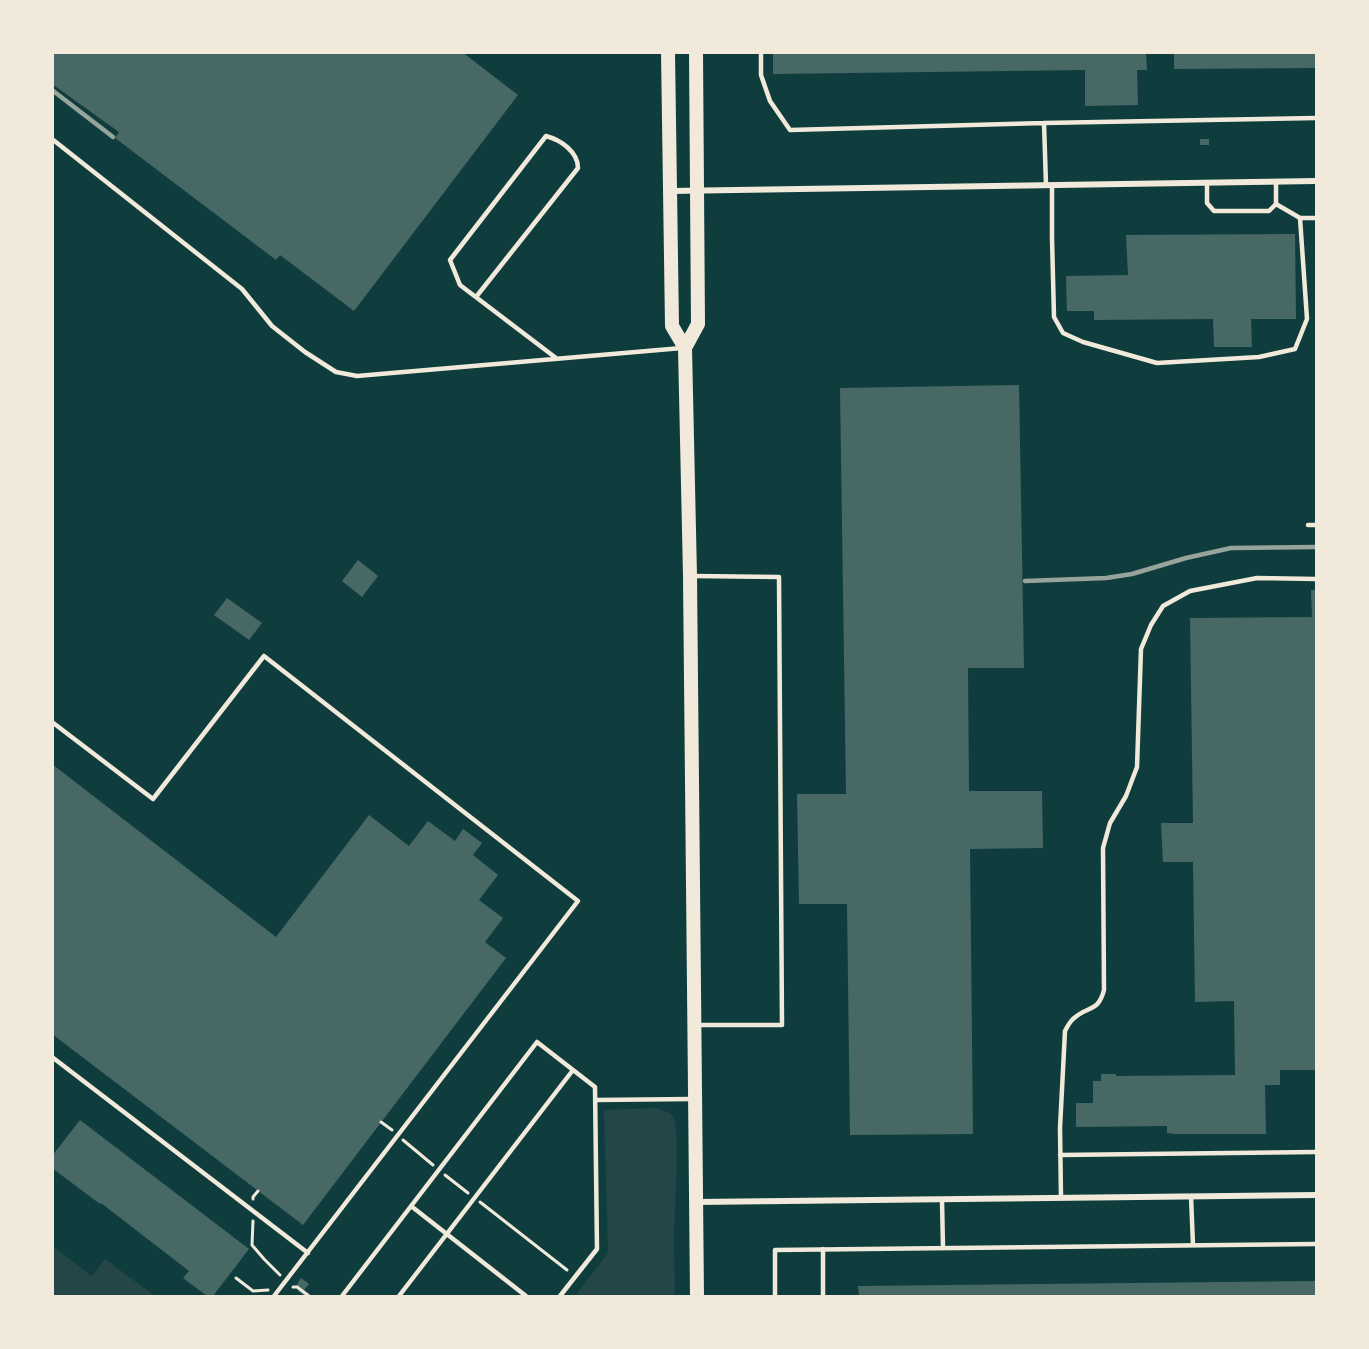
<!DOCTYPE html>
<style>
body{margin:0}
#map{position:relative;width:1369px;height:1349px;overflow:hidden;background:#0f3d3e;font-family:"Space Grotesk",sans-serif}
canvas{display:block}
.frame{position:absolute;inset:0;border:54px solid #f1e9da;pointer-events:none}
</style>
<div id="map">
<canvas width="1369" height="1349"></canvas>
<div class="frame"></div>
</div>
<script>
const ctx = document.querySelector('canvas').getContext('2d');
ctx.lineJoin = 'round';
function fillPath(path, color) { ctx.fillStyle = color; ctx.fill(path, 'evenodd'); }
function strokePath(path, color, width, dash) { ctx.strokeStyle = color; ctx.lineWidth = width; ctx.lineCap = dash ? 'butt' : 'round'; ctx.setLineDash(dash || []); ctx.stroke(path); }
fillPath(new Path2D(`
 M653 1108C660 1109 669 1111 673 1117 681 1127 674 1223 674 1241 674 1260 675 1278 675 1296H575L608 1253 604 1110Z
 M52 1246 92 1276 105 1259 155 1296H53Z`), '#244646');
fillPath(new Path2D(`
 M52 52H462L518 95 354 311 280 255 276 260 115 138 119 132 52 84Z
 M773 52H1146L1147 70H1137L1138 105 1085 106V70L773 74Z
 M1174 52H1316V68L1174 69Z
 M1200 139H1209V145H1200Z
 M1295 234 1296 319H1251L1252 347H1214L1213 319 1094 320V311H1067L1066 276 1128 275 1126 235Z
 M1019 385 1024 668H968L969 791H1042L1043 848 970 849 973 1134 850 1135 847 904H799L797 794H846L840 388Z
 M358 560 378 576 362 597 342 581Z
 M1311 590H1316V1070H1280V1085H1265L1266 1134H1175L1167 1133V1126L1076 1127V1103H1093V1081H1101V1074H1116V1076L1235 1075 1234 1001 1195 1002 1193 862H1163L1161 823H1193L1190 618 1312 617Z
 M227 598 262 623 249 640 214 615Z
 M52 764 276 937 369 815 409 846 428 821 455 841 463 829 482 843 473 855 498 875 479 900 503 918 485 942 506 958 303 1225 52 1034Z
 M80 1120 249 1249 213 1296H207L183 1278 189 1271 101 1203 100 1204 52 1168V1156Z
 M301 1278 309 1284 304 1290 309 1294 307 1296H305L298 1291 300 1289 296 1286Z
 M1316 1281V1296H859L858 1286Z`), '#486865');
strokePath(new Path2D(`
 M381 1122 392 1130
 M403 1140 433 1165
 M445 1175 468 1193
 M253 1199V1197L258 1191
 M480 1202 567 1270
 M253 1221 252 1245 264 1259 280 1275
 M236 1278 253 1291 268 1290
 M293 1287H297L309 1296`), '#f1e9da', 3);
strokePath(new Path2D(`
 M761 52V75L770 101 790 130 1044 123
 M52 139 242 289 272 326 305 352 336 372 357 376 682 348
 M1207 183V203L1214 211H1269L1276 204V182
 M1046 185 1044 123 1316 118
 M1052 185V238L1054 317 1063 333 1083 342 1157 363 1259 357 1295 349 1307 319 1300 218H1316
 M1276 204 1300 218
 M476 297 578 168C578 152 561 140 546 136L450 260 460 285 556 358
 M1308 525H1316
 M693 576 779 577 782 1025H697
 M52 722 153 799 264 656 578 901 274 1296
 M52 1057 308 1253
 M596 1100 692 1099
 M1060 1155 1316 1152
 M1191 1196 1193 1245
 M1061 1198 1060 1128 1065 1031C1067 1027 1070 1022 1073 1019 1088 1005 1098 1013 1104 990L1103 848 1110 823 1126 796 1137 767 1141 649 1151 625 1163 606 1190 591 1257 578 1316 579
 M942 1200 943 1248
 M411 1206 526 1296
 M342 1296 537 1042 595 1087 597 1249 560 1296
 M399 1296 573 1070
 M775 1296V1250L1316 1244
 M823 1296V1249`), '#f1e9da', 4.5);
strokePath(new Path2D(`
 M671 191 1316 181
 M696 1202 1316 1195`), '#f1e9da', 6);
strokePath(new Path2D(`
 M668 52 672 326 685 348 690 576 697 1296
 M685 348 698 324 696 52`), '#f1e9da', 14);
strokePath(new Path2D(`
 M52 90 113 137
 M1025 581 1106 578 1132 574 1186 558 1231 548 1316 547`), '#97a49c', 4.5);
</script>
